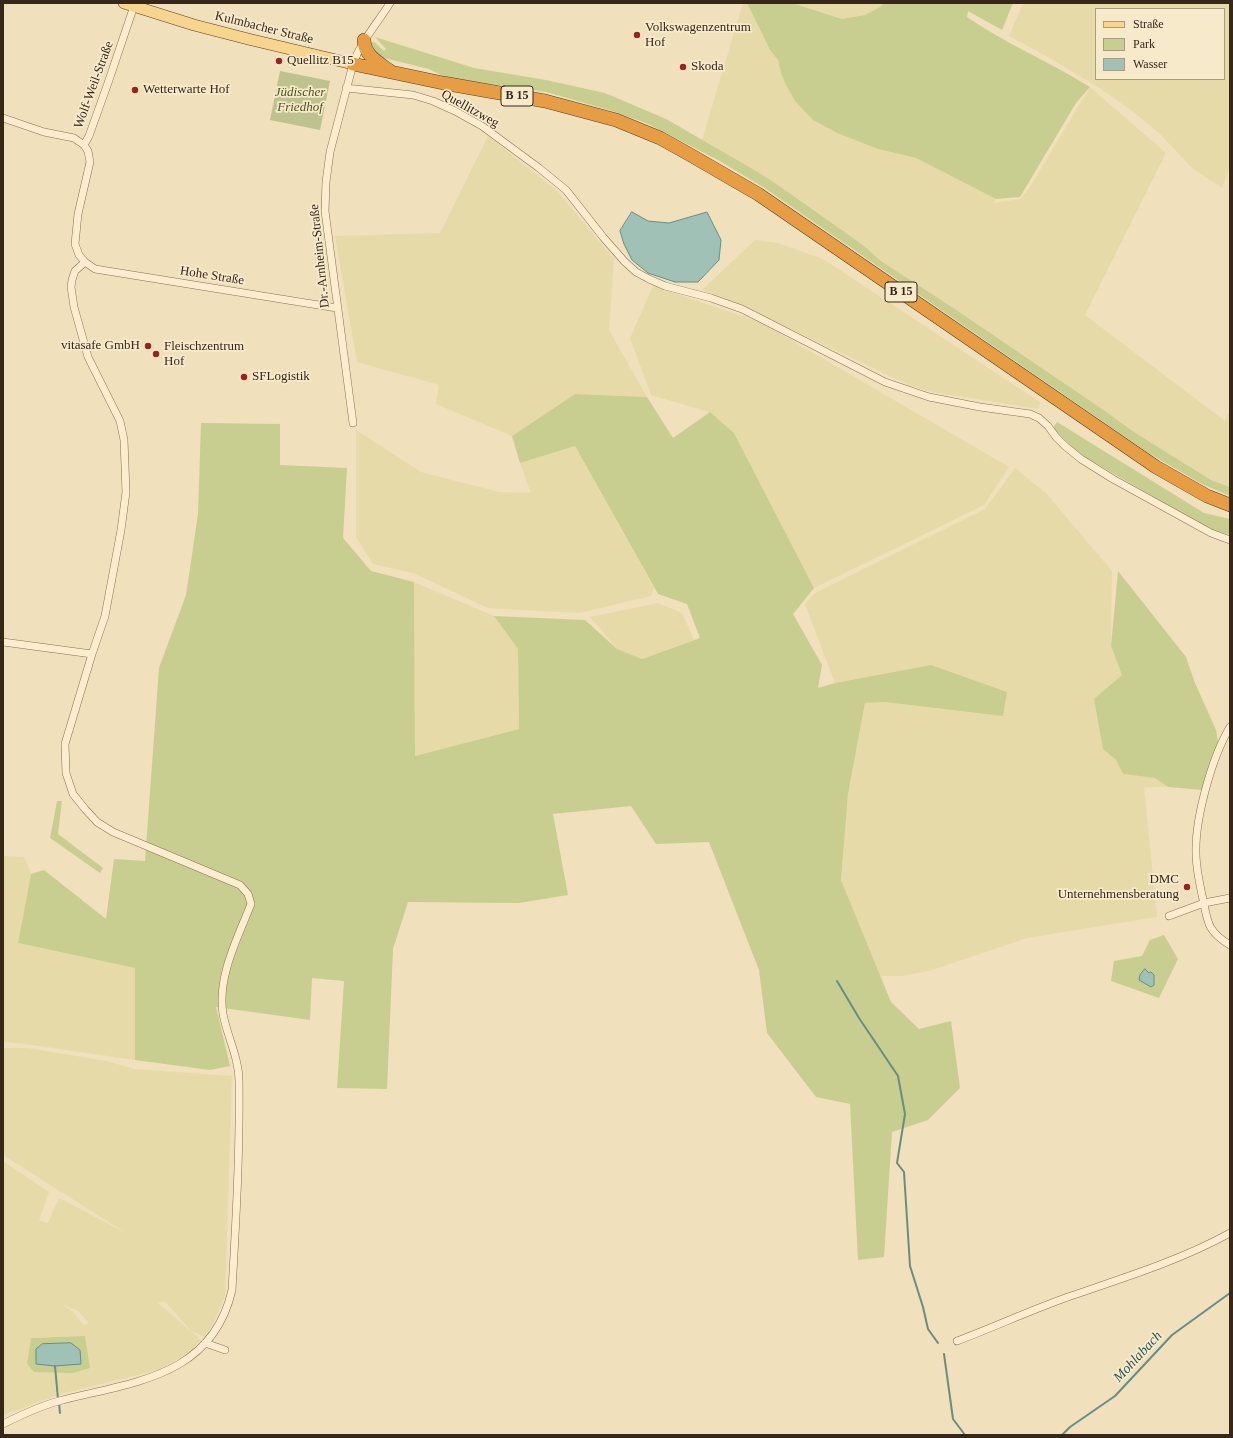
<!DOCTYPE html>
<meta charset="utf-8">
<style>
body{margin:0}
#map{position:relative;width:1233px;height:1438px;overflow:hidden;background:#f0e0bb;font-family:"Times New Roman",serif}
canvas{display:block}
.frame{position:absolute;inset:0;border:4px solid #36271a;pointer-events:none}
.legend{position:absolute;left:1095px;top:8px;width:130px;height:72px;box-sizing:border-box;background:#f7eacb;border:1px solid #aa9c84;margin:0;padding:5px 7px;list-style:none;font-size:12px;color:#36271a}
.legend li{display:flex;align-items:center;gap:8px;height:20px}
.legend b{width:20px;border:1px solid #aa9c84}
</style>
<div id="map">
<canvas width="1233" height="1438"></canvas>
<div class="frame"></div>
<ul class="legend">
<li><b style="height:5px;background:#f7d58f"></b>Straße</li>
<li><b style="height:11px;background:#c8ce8f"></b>Park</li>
<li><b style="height:11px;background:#a0c1b6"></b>Wasser</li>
</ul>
</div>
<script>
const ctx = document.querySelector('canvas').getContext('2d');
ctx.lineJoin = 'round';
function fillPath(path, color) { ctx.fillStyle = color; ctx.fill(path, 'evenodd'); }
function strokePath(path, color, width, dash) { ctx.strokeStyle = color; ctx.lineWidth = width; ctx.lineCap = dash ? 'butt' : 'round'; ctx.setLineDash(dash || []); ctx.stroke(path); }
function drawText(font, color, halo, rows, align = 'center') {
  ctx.font = font + ' "Times New Roman",serif'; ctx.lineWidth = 3.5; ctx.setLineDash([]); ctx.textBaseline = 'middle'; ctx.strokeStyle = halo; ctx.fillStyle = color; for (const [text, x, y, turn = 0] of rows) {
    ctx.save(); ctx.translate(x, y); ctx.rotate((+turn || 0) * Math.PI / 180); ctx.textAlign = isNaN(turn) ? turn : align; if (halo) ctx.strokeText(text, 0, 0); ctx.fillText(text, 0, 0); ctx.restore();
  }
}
fillPath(new Path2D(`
 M743 3H747L770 50 778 60 781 73 813 120 837 133 878 149 916 158 996 199 993 203 1020 199 1028 190 1090 87 1166 153 1085 315 1225 421 1230 410V487L1211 480 1134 432 1108 413 952 307 881 261 863 245 778 185 758 172 702 140Z
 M792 3H884L880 7 865 15 842 19Z
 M1023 3H1230V166L1222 188 1192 168 1161 135 1135 113 1101 89 1046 56 1009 36ZM1096 9H1224V79H1096Z
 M488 136 556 190 614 259 609 330 647 397 575 394 512 436 436 404 439 385 357 362 335 236 440 233Z
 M755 240 778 243 823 259 1040 402 1038 409 932 392 909 385 744 307 702 290Z
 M653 286 760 322 1009 467 984 505 814 588 734 433 709 412 651 395 630 338Z
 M356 430 421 472 499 492 531 493 520 463 575 446 654 588 651 596 579 613 488 608 413 573 373 564 356 537Z
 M1015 468 1046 493 1112 571 1111 646 1122 675 1103 749 1116 760 1123 774 1155 778 1168 787H1144L1157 917 1027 938 932 970 903 976H880L841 880 848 794 865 703 885 702 931 665 835 683 805 604 815 593 985 509Z
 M414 582 494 616 518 649 519 729 415 756Z
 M658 603 682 613 694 640 642 659 617 649 590 617Z
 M3 856 24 857 31 874 18 943 135 968V1060L25 1044 3 1042Z
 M3 1048H28L107 1061 134 1069 232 1076 225 1296 216 1318 205 1337 191 1331 165 1301 158 1303 201 1340 186 1355 158 1370 61 1394 3 1415V1161L49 1192 39 1220 48 1223 59 1198 126 1233 3 1155ZM62 1305 77 1310 89 1323 84 1325 71 1310ZM85 1336 90 1368 27 1364 31 1338Z`), '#e6dba8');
fillPath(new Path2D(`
 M747 3H792L842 19 865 15 880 7 884 3H1013L1002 30 968 11 967 17C1006 44 1050 62 1090 87L1076 103 1020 197 996 199 916 158 878 149 837 133 813 120 795 101 786 85 781 73 778 60 770 50Z
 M375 37 474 68 546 80 605 93 666 119 758 172 778 185 863 245 881 261 952 307 1108 413 1134 432 1211 480 1230 487V496L1202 484 1150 454 763 187 718 160 689 145 646 123 609 110 546 92 462 80 443 76 429 69 376 56 370 43 371 42H374L384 51 386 49Z
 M575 394 647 397 673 438 710 412 734 433 814 588 793 614 822 665 818 688 835 683 931 665 1007 692 1003 716 885 702 865 703 848 794 841 880 891 1002 919 1029 951 1021 960 1088 928 1120 892 1132 884 1257 858 1260 850 1104 816 1097 767 1033 759 970 709 842 656 844 631 806 553 814 568 895 519 903 408 902 393 949 387 1089 337 1088 344 981 312 978 310 1020 216 1007 230 1066 210 1070 135 1060V968L18 943 31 874 44 870 106 919 114 859 145 861 159 668 186 595 198 514 201 423 280 424V465L347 468 343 538 371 571 414 582 415 756 519 729 518 649 494 616 585 620 617 649 642 659 700 638 687 604 658 594 575 446 520 463 512 436Z
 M1057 422 1204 513 1230 519V535L1209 529 1078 453 1053 428Z
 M1118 571 1186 657 1195 683 1216 730 1218 742 1203 790 1168 787 1155 778 1123 774 1116 760 1103 749 1094 699 1122 675 1111 646Z
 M57 801H62L58 834 103 868 100 873 50 838Z
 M1164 935 1178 959 1159 998 1111 981 1114 961 1142 956 1150 940Z
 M85 1336 90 1368 73 1373 34 1372 27 1364 31 1338Z`), '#c8ce8f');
fillPath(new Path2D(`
 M280 71 330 81 320 130 270 120Z`), '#bdc28f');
const water = new Path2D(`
 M632 212 648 221 669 223 707 212 721 240 719 260 698 282H675L648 273 632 260 624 244 620 231Z
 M1145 969 1149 973 1151 972 1154 975V985L1151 987 1139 980 1140 975Z
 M71 1343 80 1350 81 1364 55 1366 36 1364V1349L42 1344Z`);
fillPath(water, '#a0c1b6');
strokePath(water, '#678e84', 1);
strokePath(new Path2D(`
 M837 981 859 1018 898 1076 905 1114 897 1163 904 1172 910 1266 923 1307 928 1329 938 1343
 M944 1354 953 1419 965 1435
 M55 1366 58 1399
 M59 1403 60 1413
 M1062 1435 1070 1427 1115 1396 1172 1335 1230 1293`), '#678e84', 2);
const street = new Path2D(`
 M346 88 413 95 433 101 455 111 482 126 539 168 566 190 603 237 624 261 636 272 649 279 665 286 711 298 742 309 885 382 929 397 980 407 1030 414 1039 418 1048 426 1056 437 1065 446 1081 459 1113 479 1211 533 1230 540
 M3 118 44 132 74 138 84 145 88 151 90 162 78 214 75 244 79 255 85 262 95 269 337 308
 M84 145 89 136 108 83 134 6
 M353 423 325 211 326 182 330 152 353 64C361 41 377 24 390 3
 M3 642 92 654
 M1230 727C1212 757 1195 818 1196 853 1196 867 1199 881 1202 895 1208 920 1205 930 1230 945
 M1169 916 1204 903 1230 898
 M957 1341C994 1327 1031 1310 1068 1297 1123 1278 1179 1261 1230 1233
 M205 1343 225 1350
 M3 1424C21 1415 40 1406 59 1401 131 1382 212 1378 232 1290 236 1221 240 1151 239 1081 239 1058 227 1036 223 1014 217 977 238 937 251 904L248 894 240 885 113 832 97 822 85 809 73 794 66 773 65 744 92 654 105 616 121 530 126 492 124 440 120 421 88 357 74 307 71 287 72 280 75 271 85 262`);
const primary = new Path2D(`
 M124 3 194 25 248 39 353 64`);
const highway = new Path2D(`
 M364 40C364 55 379 63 390 71
 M353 64 443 83 545 101 616 120 660 138 687 153 758 194 1156 467 1207 496 1230 505`);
strokePath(street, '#886f54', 8);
strokePath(primary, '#553d29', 12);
strokePath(highway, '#553d29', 14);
strokePath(street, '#fbedce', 7);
strokePath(primary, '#f7d58f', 11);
strokePath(highway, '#e79d44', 13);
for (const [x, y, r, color] of [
 [637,35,4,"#9b2123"],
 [279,61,4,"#9b2123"],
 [683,67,4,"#9b2123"],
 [135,90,4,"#9b2123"],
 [148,346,4,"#9b2123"],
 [156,354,4,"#9b2123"],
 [244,377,4,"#9b2123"],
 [1187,887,4,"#9b2123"]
]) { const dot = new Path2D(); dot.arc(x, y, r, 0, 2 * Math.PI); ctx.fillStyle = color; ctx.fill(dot); strokePath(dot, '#f7eacb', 1.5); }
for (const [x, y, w] of [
 [517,96,32],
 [901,292,32]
]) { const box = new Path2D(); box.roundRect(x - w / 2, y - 10, w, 20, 3); ctx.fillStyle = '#f7eacb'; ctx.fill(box); strokePath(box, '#36271a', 1); }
drawText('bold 12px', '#36271a', null, [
 ["B 15",517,96],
 ["B 15",901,292]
]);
drawText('13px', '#36271a', '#f7eacb', [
 ["Kulmbacher Straße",264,28,14],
 ["Wolf-Weil-Straße",94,85,-70],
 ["Quellitzweg",470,109,29],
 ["Dr.-Arnheim-Straße",320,256,-96],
 ["Hohe Straße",212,276,9]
]);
drawText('13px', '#36271a', '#f7eacb', [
 ["Volkswagenzentrum",645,28],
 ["Hof",645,43],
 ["Quellitz B15",287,61],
 ["Skoda",691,67],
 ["Wetterwarte Hof",143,90],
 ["vitasafe GmbH",140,346,"right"],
 ["Fleischzentrum",164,347],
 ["Hof",164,362],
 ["SFLogistik",252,377],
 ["DMC",1179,880,"right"],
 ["Unternehmensberatung",1179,895,"right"]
], 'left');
drawText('italic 13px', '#47541f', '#f7eacb', [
 ["Jüdischer",300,93],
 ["Friedhof",300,108]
]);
drawText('italic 14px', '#285753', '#f7eacb', [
 ["Mohlabach",1138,1357,-47]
]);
</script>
